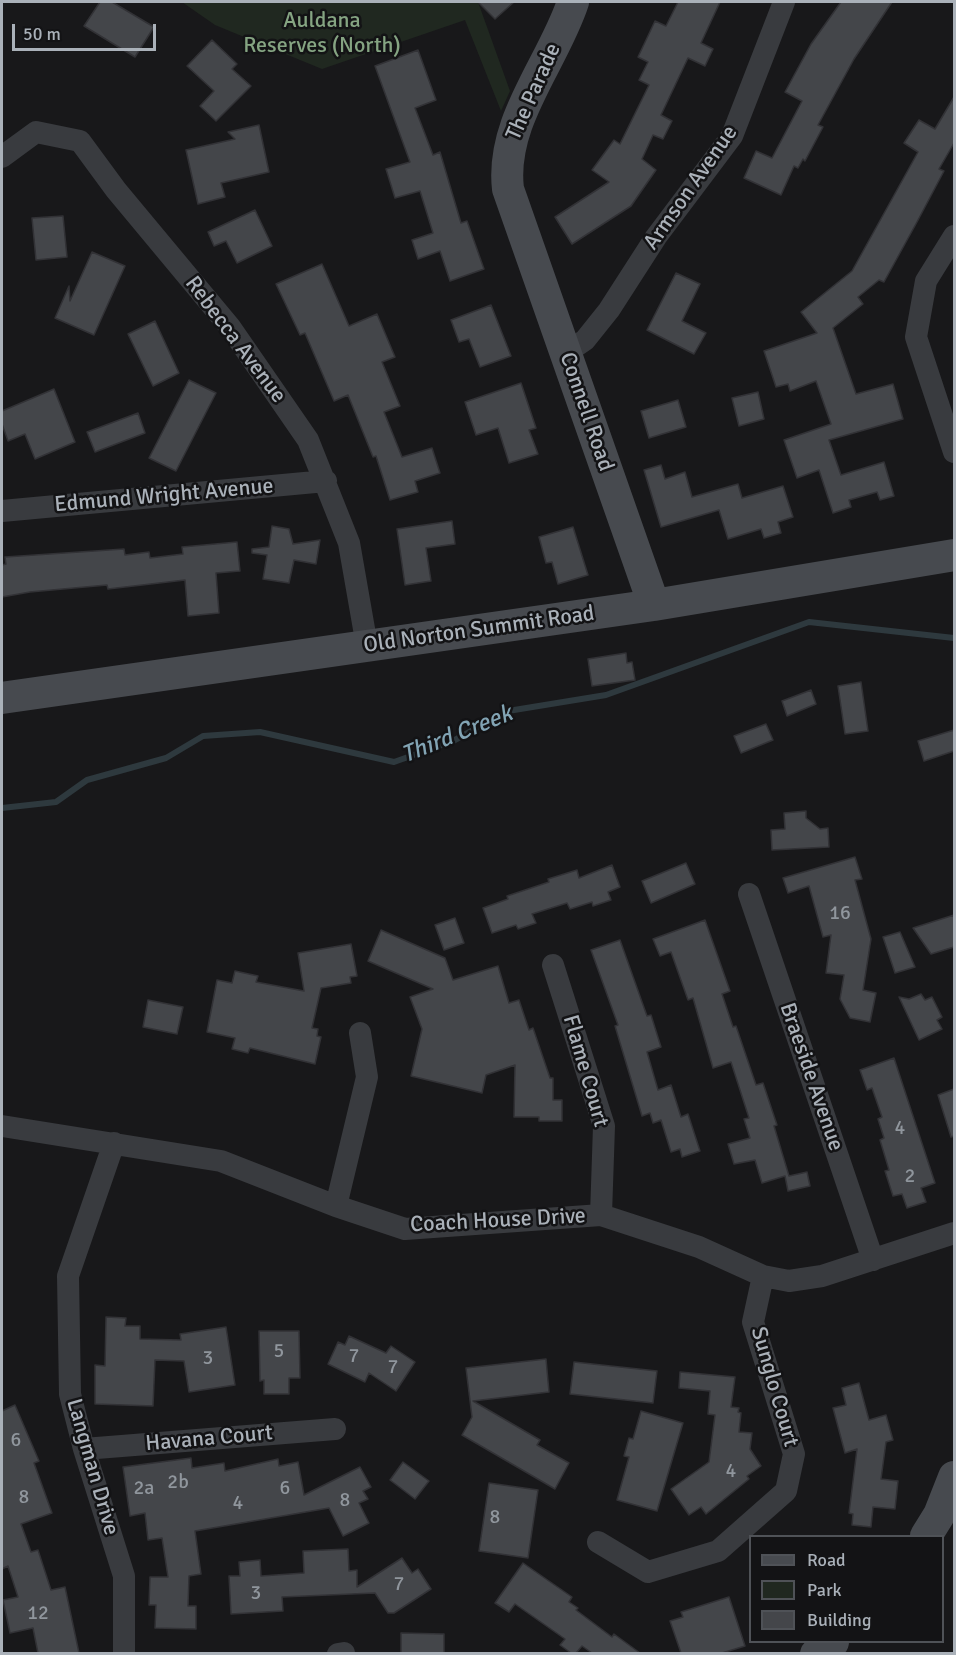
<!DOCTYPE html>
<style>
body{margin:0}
#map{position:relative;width:956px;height:1655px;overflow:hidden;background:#18181a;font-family:Signika,sans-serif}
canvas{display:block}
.frame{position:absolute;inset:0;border:3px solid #aab1b9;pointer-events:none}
.legend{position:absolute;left:749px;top:1535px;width:195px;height:108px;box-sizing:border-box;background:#131315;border:2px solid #4f5257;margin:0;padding:8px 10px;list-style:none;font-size:18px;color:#aab1b9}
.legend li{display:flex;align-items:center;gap:12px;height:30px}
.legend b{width:30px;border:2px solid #4f5257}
.scale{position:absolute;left:12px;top:24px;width:144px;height:27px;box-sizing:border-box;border:3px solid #aab1b9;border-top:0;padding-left:8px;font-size:18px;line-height:21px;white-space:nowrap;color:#aab1b9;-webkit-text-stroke:4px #131315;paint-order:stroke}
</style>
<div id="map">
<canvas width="956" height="1655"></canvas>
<div class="frame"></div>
<ul class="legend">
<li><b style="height:8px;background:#474a4f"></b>Road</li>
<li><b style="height:16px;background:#202820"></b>Park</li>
<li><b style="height:16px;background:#44464a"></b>Building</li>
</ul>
<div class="scale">50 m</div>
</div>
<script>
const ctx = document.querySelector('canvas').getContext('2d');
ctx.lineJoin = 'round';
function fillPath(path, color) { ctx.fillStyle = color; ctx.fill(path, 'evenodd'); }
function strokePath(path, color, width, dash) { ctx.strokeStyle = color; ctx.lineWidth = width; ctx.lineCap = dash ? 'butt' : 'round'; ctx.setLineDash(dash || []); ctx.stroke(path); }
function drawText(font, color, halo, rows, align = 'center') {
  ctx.font = font + ' Signika,sans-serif'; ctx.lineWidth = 5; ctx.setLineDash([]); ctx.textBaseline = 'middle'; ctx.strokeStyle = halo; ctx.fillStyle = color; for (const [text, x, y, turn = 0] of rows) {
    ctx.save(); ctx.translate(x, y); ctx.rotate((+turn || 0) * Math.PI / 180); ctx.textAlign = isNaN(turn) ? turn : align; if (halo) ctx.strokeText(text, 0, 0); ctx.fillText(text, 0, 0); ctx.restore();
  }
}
fillPath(new Path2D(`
 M182 2H478L510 91 501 111 465 20 322 69 215 25Z`), '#202820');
strokePath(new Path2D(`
 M2 808 56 802 87 780 166 758 203 736 260 732 394 762 453 741 508 711 606 695 809 622 954 638`), '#2e393e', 6);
const building = new Path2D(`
 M100 2H112L154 27 135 57 84 26Z
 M478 2H514L495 19Z
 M678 2H720L701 43 713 49 705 66 688 58 661 115 672 121 663 139 653 135 642 159 656 170 631 206 572 244 555 217 609 182 592 170 614 140 620 144 649 85 639 80 648 62 638 57 655 21 666 26Z
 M841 2H892L854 59 818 125 823 127 805 161 803 159 798 168 794 166 781 195 744 178 756 151 772 158 802 101 785 92 811 44Z
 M212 40 237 64 232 69 251 86 216 121 200 106 214 91 187 66Z
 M418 50 436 100 415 108 433 155 440 152 461 223 467 221 484 269 450 281 440 251 418 259 412 240 433 233 420 191 395 198 386 169 410 162 375 66Z
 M954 97V143L939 169 944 171 917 222 884 282 879 280 858 297 863 304 833 328 856 394 893 384 903 419 829 440 841 475 884 462 894 496 880 500 877 492 849 500 851 507 833 513 819 470 797 478 784 440 831 424 816 381 790 391 788 384 776 387 764 351 817 333 801 312 852 271 918 152 904 143 919 120 935 129Z
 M259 125 269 172 221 183 225 197 198 204 186 150 235 139 228 132Z
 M255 210 272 246 237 263 226 241 214 246 208 232Z
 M63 216 67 257 36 260 32 218Z
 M92 252 125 266 94 335 55 318 69 286 70 301Z
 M322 264 349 326 377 314 395 357 382 362 400 406 384 412 402 457 432 448 440 473 415 481 418 492 390 500 376 456 373 457 348 395 334 401 305 333 300 335 276 284Z
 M676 273 700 284 682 321 706 333 694 354 647 330Z
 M491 305 511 356 480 367 469 339 459 342 451 320Z
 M155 321 179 373 153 386 128 334Z
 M189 380 216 393 176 471 149 458Z
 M521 383 536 428 529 430 538 454 509 463 498 428 476 435 465 402Z
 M54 389 75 442 35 459 25 434 8 441 2 424V411Z
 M758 392 764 419 739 426 732 398Z
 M678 400 686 427 649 438 641 411Z
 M138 413 145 433 95 452 87 432Z
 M661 465 665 479 685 472 692 497 738 484 742 498 783 486 793 517 778 522 781 533 764 538 761 529 728 539 719 510 661 527 644 470Z
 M452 521 455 544 426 548 431 581 405 585 397 529Z
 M272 526 289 529 293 544 320 540 316 564 294 560 289 583 263 579 267 555 252 553V549L269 547Z
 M573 527 588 575 558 584 552 562 546 563 539 537Z
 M237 542 240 571 216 573 219 613 188 616 185 580 108 589 107 585 30 592 2 597V565L6 564 5 557 124 549 125 555 149 552 150 558 183 554 182 547Z
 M626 653 627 663 632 662 635 680 592 686 588 659Z
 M861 682 868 731 845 734 838 686Z
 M811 690 816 704 787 716 782 701Z
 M766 724 773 740 741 753 734 736Z
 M954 730V751L924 761 918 741Z
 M806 811V818L820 829 828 828 829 847 772 850 771 830 785 829 784 813Z
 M855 857 862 879 855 880 871 939 863 990 876 993 870 1022 850 1018 840 999 844 975 826 973 831 935 823 937 809 886 788 893 783 878Z
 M686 863 695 884 651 903 642 881Z
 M612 865 620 887 608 892 611 900 593 906 592 902 570 909 567 903 532 914 536 923 518 929 516 925 492 933 483 908 508 899 507 896 549 882 548 879 577 870 579 878Z
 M954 915V947L931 954 913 928Z
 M455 918 464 943 444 950 435 925Z
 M705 920 730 991 722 994 733 1027 736 1026 756 1085 763 1083 777 1125 774 1126 789 1176 807 1172 810 1186 788 1191 785 1176 762 1183 755 1160 734 1164 728 1144 750 1138 744 1119 749 1118 731 1062 713 1068 693 998 688 1000 671 952 660 956 653 939Z
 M381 930 445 958 453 980 498 966 509 1003 519 1000 529 1030 533 1028 550 1078H553V1100H562V1121H539V1117H514L515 1065 486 1075 482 1093 411 1076 422 1029 410 997 433 989 368 961Z
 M900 932 915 967 895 973 883 937Z
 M620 940 647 1016 651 1015 661 1047 647 1052 658 1090 671 1085 681 1117 688 1114 700 1151 682 1157 680 1149 671 1152 661 1120 653 1123 650 1113 642 1116 615 1026 618 1025 591 950Z
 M351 944 357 976 350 977 351 983 321 988 312 1028 318 1029 317 1036 321 1037 315 1064 250 1048 248 1053 232 1049 235 1038 207 1032 217 980 232 983 235 971 258 976 256 982 304 991 298 953Z
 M921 994 925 1000 932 997 942 1017 937 1020 942 1029 919 1040 899 997 909 999Z
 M148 1000 183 1007 177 1034 143 1027Z
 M894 1058 935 1183 921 1188 926 1202 907 1208 902 1194 893 1196 885 1171 889 1170 880 1140 884 1138 878 1119 882 1117 872 1088 867 1090 860 1070Z
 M954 1089V1136L951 1137 938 1095Z
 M106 1317 126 1318 125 1326H140V1339L181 1340 180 1334 226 1327 235 1385 189 1392 184 1361 155 1360 153 1406 95 1404V1365L105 1366Z
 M259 1331H299L300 1378H289V1394H264V1380L260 1381Z
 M349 1336 386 1353 391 1346 415 1362 396 1391 369 1373 365 1382 328 1364 338 1342 345 1345Z
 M546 1359 549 1392 473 1401 540 1440 537 1445 569 1463 555 1489 462 1435 472 1417 466 1368Z
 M574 1362 657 1371 653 1403 570 1394Z
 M680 1372 735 1377 731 1407 739 1408 738 1412 741 1413 739 1432 752 1433 750 1449 761 1466 747 1476 749 1479 706 1514 701 1507 689 1515 671 1489 709 1462 715 1415 708 1414 710 1391 679 1388Z
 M859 1383 869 1420 886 1415 893 1440 886 1442 881 1479 898 1481 895 1509 873 1507 871 1527 852 1525 853 1514 849 1513 857 1449 845 1453 833 1408 846 1405 842 1388Z
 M15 1405 39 1461 34 1463 52 1513 21 1524 31 1552 38 1550 51 1590 65 1587 79 1653H38L33 1628 10 1633 3 1600 18 1597 8 1566 2 1569V1411Z
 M641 1411 683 1423 657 1511 617 1500 629 1457 624 1456 629 1438 633 1439Z
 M191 1458 192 1468 224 1463 225 1471 278 1459 279 1466 298 1462 304 1495 360 1467 371 1487 363 1491 368 1499 359 1503 369 1523 343 1536 329 1508 195 1531 201 1574 189 1576 188 1606H196V1629L155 1628 156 1605H149L150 1577H168L162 1538 148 1540 145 1513 130 1516 123 1467Z
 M403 1462 429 1481 415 1499 390 1480Z
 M489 1483 538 1490 528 1558 479 1551Z
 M348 1549 349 1571 357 1570V1587L402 1558 412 1573 418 1569 431 1589 394 1613H388L375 1593 282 1597 283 1611 231 1614 229 1576H240L239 1562 260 1560 261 1576 304 1573 303 1551Z
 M523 1563 572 1597 569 1602 578 1608 576 1610 612 1637 614 1634 640 1653H592L582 1646 576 1653H571L560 1645 565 1639 515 1604 509 1612 495 1603Z
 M729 1597 745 1646 722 1653H681L670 1621 683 1617 681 1612Z
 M401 1633 444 1634V1653H401Z`);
fillPath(building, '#44464a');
strokePath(building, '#323236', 1.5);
strokePath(new Path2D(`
 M2 157 36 132 80 141 116 190 230 327 308 440 349 543 367 646
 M954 236 926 281 916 337 954 452
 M566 353 585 340 609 310 656 237 732 136 784 2
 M2 511 326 481
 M749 894 873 1260
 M553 965 604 1126 601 1215
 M2 1126 221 1161 336 1206 405 1229 601 1215 699 1247 763 1276 789 1281 822 1276 954 1233
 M114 1143 68 1276 70 1394 84 1449 124 1576V1654
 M336 1206 367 1077 360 1033
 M84 1449 335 1429
 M598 1542 648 1572 718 1551 786 1491 794 1454 753 1322 763 1276
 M338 1654 344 1653`), '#393b3f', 22);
strokePath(new Path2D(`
 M573 2C553 63 500 121 508 189L654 605
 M2 698 654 605 954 555
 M926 1536 939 1515 954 1477
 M816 1654 833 1642`), '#474a4f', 32);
drawText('20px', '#90969d', null, [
 ["16",840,914],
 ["4",900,1129],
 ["2",910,1177],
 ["5",279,1352],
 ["7",354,1357],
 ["3",208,1359],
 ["7",393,1368],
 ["6",16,1441],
 ["4",731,1472],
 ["2b",178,1483],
 ["2a",144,1489],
 ["6",285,1489],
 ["8",24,1498],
 ["8",345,1501],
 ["4",238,1504],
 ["8",495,1518],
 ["7",399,1585],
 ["3",256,1594],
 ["12",38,1614]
]);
drawText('22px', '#85a482', '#131315', [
 ["Auldana",322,21],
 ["Reserves (North)",322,46]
]);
drawText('22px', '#aab1b9', '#131315', [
 ["The Parade",534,92,-66],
 ["Armson Avenue",691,188,-55],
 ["Rebecca Avenue",235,340,53],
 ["Connell Road",586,412,71],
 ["Edmund Wright Avenue",164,496,-5],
 ["Old Norton Summit Road",479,630,-8],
 ["Flame Court",585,1071,74],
 ["Braeside Avenue",811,1077,71],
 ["Coach House Drive",498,1221,-3],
 ["Sunglo Court",774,1387,74],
 ["Havana Court",209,1439,-5],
 ["Langman Drive",92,1467,74]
]);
drawText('italic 24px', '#82a4b4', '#131315', [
 ["Third Creek",457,735,-22]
]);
</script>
